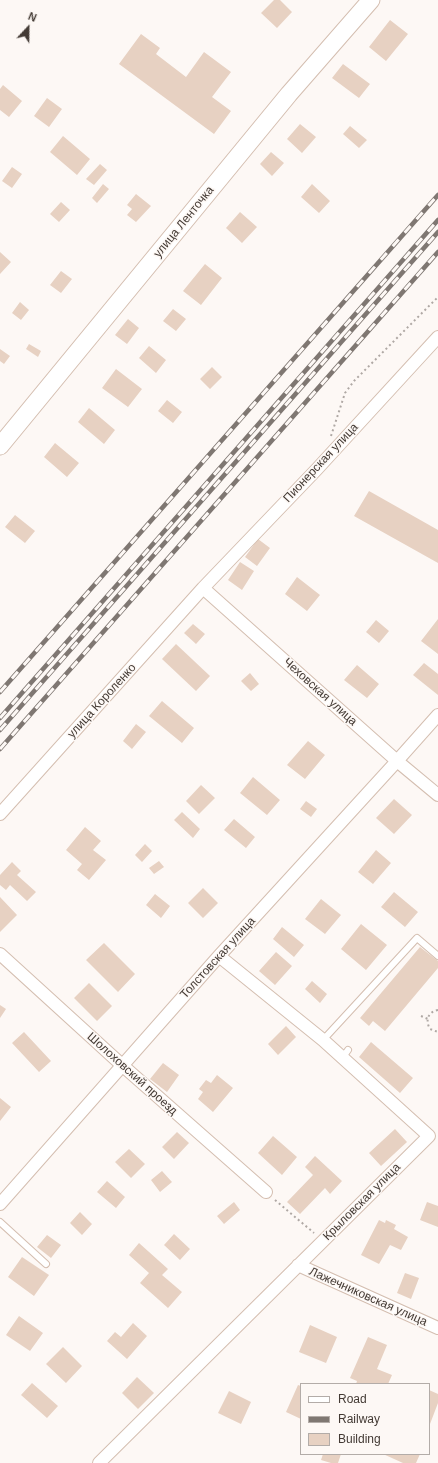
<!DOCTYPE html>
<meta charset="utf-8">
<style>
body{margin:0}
#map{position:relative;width:438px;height:1463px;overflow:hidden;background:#fdf8f5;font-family:Arial,sans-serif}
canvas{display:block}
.legend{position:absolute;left:300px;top:1383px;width:130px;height:72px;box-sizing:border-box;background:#fdf8f5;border:1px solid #b3aca8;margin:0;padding:5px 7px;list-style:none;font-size:12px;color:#433a34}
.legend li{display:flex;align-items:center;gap:8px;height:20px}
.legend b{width:20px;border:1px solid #b3aca8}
.north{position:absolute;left:8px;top:8px;width:40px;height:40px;-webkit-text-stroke:3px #fdf8f5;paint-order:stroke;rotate:22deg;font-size:11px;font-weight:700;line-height:16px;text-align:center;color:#433a34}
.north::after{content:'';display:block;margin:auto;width:14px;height:18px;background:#433a34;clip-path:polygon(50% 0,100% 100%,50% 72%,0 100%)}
</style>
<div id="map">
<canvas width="438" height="1463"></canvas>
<ul class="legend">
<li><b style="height:5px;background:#fff"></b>Road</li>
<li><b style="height:5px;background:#7f7772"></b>Railway</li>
<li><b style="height:11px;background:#e7d1c2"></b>Building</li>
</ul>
<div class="north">N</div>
</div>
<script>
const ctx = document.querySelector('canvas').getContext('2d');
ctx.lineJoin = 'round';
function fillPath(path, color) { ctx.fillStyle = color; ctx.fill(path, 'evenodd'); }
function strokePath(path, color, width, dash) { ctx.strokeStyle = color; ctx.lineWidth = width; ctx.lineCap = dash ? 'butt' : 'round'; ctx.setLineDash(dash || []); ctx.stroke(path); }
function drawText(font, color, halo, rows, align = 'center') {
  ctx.font = font + ' Arial,sans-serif'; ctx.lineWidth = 3; ctx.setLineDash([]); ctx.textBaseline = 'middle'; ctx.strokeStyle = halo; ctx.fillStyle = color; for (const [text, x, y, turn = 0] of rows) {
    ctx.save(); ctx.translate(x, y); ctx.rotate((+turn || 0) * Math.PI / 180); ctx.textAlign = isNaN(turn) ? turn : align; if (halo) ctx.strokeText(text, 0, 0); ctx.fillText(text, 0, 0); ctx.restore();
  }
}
fillPath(new Path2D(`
 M274 0H280L292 12 277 28 261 13Z
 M390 20 408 34 386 61 369 47Z
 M141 34 160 48 156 54 186 77 204 52 231 72 212 97 231 111 214 134 119 64Z
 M343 64 370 84 359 98 332 78Z
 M3 85 22 101 9 117 0 110V89Z
 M47 98 62 109 49 127 34 116Z
 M300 124 316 137 302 153 287 139Z
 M350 126 367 140 359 148 343 134Z
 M63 136 90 159 77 175 50 152Z
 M271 152 284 163 272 176 260 164Z
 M100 164 107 170 94 185 86 179Z
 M12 167 22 174 12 188 2 181Z
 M103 184 109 189 97 203 92 198Z
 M312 184 330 201 319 213 301 197Z
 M136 194 151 206 136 222 127 215 132 209 127 205Z
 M61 202 70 210 59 222 50 214Z
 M240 212 257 227 242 243 226 228Z
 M0 252 11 262 0 274Z
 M205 264 222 278 201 305 183 291Z
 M61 271 72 279 61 293 50 285Z
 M20 302 29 310 21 320 12 313Z
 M173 309 186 319 176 331 163 321Z
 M128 319 139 328 127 344 115 335Z
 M29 344 41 351 38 357 26 349Z
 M149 346 166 360 156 373 139 358Z
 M0 349 10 356 4 364 0 361Z
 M212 367 222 377 210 389 200 379Z
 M116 369 142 389 128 407 102 388Z
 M167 400 182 412 173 423 158 411Z
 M89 408 115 430 104 444 78 422Z
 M55 443 79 463 67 477 44 457Z
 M369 491 438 530V563L354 516Z
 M15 515 35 531 25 543 5 527Z
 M258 539 270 548 257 566 245 557Z
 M240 562 254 571 242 590 228 580Z
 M297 577 320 595 307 611 285 594Z
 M438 619V654L421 641Z
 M376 620 389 631 379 643 366 632Z
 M193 624 205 634 196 644 184 633Z
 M176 644 210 676 196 691 162 659Z
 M424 663 438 674V695L413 675Z
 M357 665 379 684 367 698 344 680Z
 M250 673 259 684 251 691 241 681Z
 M162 701 194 728 182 743 149 716Z
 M136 724 146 732 132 749 123 741Z
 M308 741 325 755 305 779 287 765Z
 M253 777 280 800 267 815 240 793Z
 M201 785 215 798 199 814 186 801Z
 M394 799 412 815 394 834 376 818Z
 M306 801 317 809 311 817 300 809Z
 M182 812 200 829 193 838 174 820Z
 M234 819 255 837 246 848 224 830Z
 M85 827 101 841 93 850 106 860 89 880 77 870 82 864 66 850Z
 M145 844 152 851 142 862 135 855Z
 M376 850 391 863 373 884 358 872Z
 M159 861 164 867 154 874 149 868Z
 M12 862 21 871 17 875 36 892 27 901 10 885 6 890 0 885V875Z
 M203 888 218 903 203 918 188 903Z
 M394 892 418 912 405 927 381 907Z
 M155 894 170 906 161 918 146 905Z
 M0 897 17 915 0 932Z
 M321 899 341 915 325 934 305 919Z
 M361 924 387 945 366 970 341 949Z
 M282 927 304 945 294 957 273 939Z
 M104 943 135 974 118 992 86 960Z
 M420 947 438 961V968L385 1031 373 1021 369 1026 360 1018Z
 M276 952 292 966 275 985 259 971Z
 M312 981 327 994 320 1003 305 989Z
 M89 983 112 1006 97 1021 74 998Z
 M0 1005 6 1009 0 1018Z
 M286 1026 296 1037 278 1055 268 1044Z
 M24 1032 51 1061 39 1072 12 1043Z
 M371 1042 413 1078 400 1093 359 1057Z
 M163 1063 179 1075 167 1092 150 1079Z
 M217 1075 233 1088 213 1112 198 1099 203 1092 199 1089 206 1080 211 1083Z
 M0 1098 11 1107 0 1121Z
 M395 1129 407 1142 381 1166 369 1153Z
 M177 1132 189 1143 174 1159 162 1147Z
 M273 1136 297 1157 282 1175 258 1153Z
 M129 1149 145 1164 131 1178 115 1162Z
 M315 1156 342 1181 330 1194 325 1188 300 1214 287 1202 313 1175 305 1167Z
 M162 1171 172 1182 160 1192 151 1180Z
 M107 1181 125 1197 116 1208 97 1192Z
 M234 1202 240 1210 224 1224 217 1216Z
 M427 1202 438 1206V1227L420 1220Z
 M80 1212 92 1224 82 1235 70 1223Z
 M379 1220 385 1223 386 1220 396 1225 394 1229 408 1237 401 1250 390 1245 379 1264 361 1255Z
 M174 1234 190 1249 180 1260 164 1245Z
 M47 1235 61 1245 51 1258 37 1247Z
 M139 1243 168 1269 162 1275 182 1292 168 1308 140 1283 149 1273 129 1255Z
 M22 1257 49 1275 34 1296 8 1277Z
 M405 1273 419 1278 411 1299 397 1293Z
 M19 1316 43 1333 30 1351 6 1335Z
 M133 1323 147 1336 127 1359 107 1341 115 1332 121 1337Z
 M310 1325 337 1337 326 1363 299 1352Z
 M368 1337 387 1345 377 1369 392 1375 388 1384H356L357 1381 350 1378Z
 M63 1347 82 1366 66 1383 46 1364Z
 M137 1377 154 1393 138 1409 122 1393Z
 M32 1383 58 1406 47 1418 21 1395Z
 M298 1385 301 1386V1419L286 1412Z
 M429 1390 438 1394V1403L430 1424 429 1423Z
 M229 1391 251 1402 241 1424 218 1413Z
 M323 1454H341L338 1463H331L321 1460Z
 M383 1454H420L416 1463H403Z`), '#e7d1c2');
const lane = new Path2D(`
 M323 1040 417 938 438 956
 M343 1057 348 1050
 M0 1222 46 1264`);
const street = new Path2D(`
 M203 588 397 761 438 795
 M0 814 203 588 317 469 438 337
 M0 954 123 1066 266 1192
 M0 1204 219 956 397 761 438 715
 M298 1265 438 1328
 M99 1463 429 1136 323 1040 219 956`);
const secondary = new Path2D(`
 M0 446 289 94 371 0`);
strokePath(lane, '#d4beb0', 8);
strokePath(street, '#d4beb0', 14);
strokePath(secondary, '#d4beb0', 19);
strokePath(new Path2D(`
 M331 436 345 393 354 381 438 297
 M438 1010C428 1012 425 1020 430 1029L438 1032
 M421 1016 428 1019
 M275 1200 314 1233`), '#afa8a4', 2, [2, 3]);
strokePath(lane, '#fff', 6);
strokePath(street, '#fff', 12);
strokePath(secondary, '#fff', 17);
const rail = new Path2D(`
 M0 692 438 195
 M0 718 438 220
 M0 730 438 232
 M0 749 438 252`);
strokePath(rail, '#7f7772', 4.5);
strokePath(rail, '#fdf8f5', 3, [9]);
drawText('12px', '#433a34', '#fdf8f5', [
 ["улица Ленточка",184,222,-51],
 ["Пионерская улица",321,463,-47],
 ["Чеховская улица",320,692,42],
 ["улица Короленко",102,701,-48],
 ["Толстовская улица",218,958,-48],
 ["Шолоховский проезд",132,1074,42],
 ["Крыловская улица",362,1202,-45],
 ["Лажечниковская улица",368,1297,24]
]);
</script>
